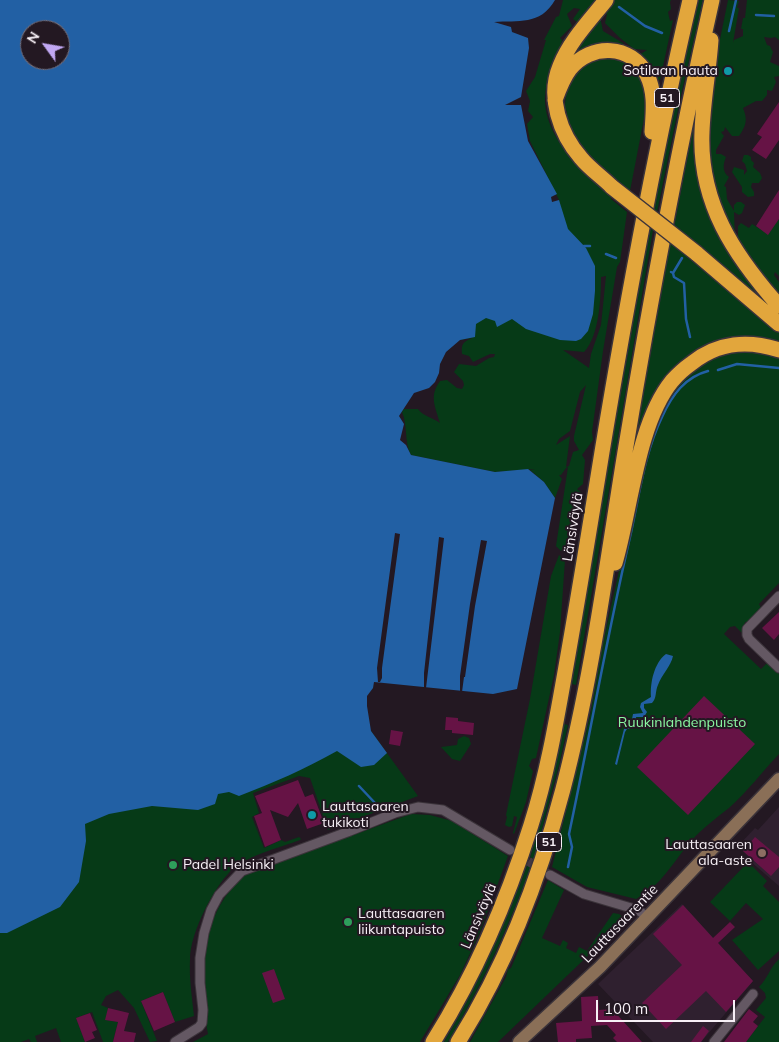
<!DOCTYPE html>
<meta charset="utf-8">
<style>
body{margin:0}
#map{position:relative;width:779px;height:1042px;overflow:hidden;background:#231822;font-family:Mulish,sans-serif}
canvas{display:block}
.north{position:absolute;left:20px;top:20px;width:50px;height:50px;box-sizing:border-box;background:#231822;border:1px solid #786e77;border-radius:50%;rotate:302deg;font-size:14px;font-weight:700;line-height:20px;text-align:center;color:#f7f0f6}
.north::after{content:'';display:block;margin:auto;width:18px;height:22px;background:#c1a8f3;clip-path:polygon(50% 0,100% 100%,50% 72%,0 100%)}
.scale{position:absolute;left:596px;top:1000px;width:139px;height:22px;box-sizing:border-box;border:2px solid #f7f0f6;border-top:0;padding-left:6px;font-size:15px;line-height:18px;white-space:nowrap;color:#f7f0f6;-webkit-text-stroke:4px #231822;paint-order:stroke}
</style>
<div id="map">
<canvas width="779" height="1042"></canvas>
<div class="north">N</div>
<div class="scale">100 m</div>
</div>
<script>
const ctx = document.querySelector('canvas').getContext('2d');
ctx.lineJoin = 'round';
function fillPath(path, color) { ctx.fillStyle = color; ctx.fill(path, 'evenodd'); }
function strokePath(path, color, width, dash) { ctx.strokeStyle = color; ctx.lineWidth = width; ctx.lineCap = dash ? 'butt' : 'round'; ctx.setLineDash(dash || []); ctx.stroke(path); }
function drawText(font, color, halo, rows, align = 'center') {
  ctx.font = font + ' Mulish,sans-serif'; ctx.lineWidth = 4; ctx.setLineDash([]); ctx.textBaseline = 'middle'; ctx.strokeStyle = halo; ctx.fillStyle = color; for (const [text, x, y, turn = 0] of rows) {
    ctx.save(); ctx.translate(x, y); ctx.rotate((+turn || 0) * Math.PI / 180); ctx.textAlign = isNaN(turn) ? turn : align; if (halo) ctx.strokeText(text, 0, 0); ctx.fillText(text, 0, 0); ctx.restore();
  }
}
fillPath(new Path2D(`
 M779 807V886L750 861 751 859 738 846 755 828 758 830Z
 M682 904 753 981 701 1042H653L598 984Z`), '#2f202f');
fillPath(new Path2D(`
 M563 0H597L594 4 591 5 577 22 573 19 580 9 574 8 567 14 572 26 560 38 562 40C559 57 549 71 546 88 538 132 580 170 611 195V199L627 212 620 262 617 267 603 351 592 432 593 440 582 455 585 460 583 484 577 489 582 493 581 508 576 517 577 526 571 528 570 544 561 551 556 546 568 467 566 468 561 475H559L562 479 555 498 544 482 530 470 535 469 495 472 411 455C404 442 408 426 402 412L404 409H418C424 417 432 417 440 423 435 406 429 396 440 381L447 380 457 388 462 389 464 385 463 381 454 372 459 364 476 366 489 358 494 357 495 354H490L473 362 469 356 462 354C461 344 463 342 472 338L460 340 559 200 530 141 527 124 533 117 528 111 530 101 526 91 535 77 546 40H544L556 17 559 16ZM606 276 601 325 591 354 589 368 563 350 584 352C599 337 601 298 601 277ZM586 385 574 436V441L579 450 573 452 569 466 566 467 570 436 556 445 559 439 570 431 580 392Z
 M610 0H671L670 2 671 9 668 12 670 21 673 20 660 80H656L630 52 570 62 573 47ZM604 13 607 14 605 23 620 38 634 49 647 50 639 55 625 47 623 43 603 31 600 17Z
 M699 0H703L681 95 657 212 654 209 677 93Z
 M728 0 739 1 737 8H739L733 43 734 40 743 36V29H741L743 18H745L747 0H779V40L775 37 771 38 764 37 767 45 770 46 773 52 770 62 779 66V76L774 77 776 82 772 91 767 90V95L762 101H756L743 108C748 120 746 126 739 136H732L725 127 724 131 721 132 724 136 716 150V154H721L726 157C723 164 722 172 729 177L724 186 726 187 727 199 734 211V205L737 202H741L745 205 742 213 739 215 734 212 735 239 723 222 706 147 717 54Z
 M602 57 622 58 639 70 647 103 630 191 614 179 609 172 587 160 565 121 567 112 564 107 565 105 567 83 583 64Z
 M699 105 701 179 779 311V316L744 284 674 227 694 124Z
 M744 155H748L751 157V160L754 163 753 167 760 173 762 178 759 183H752L751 187 754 192V196L748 197 742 192V187L732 172 734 167 744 170V175L747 171 745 164 742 161Z
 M779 219V276L775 272 774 275 779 282V299L738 249V226L741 223 749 228 752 224 768 234Z
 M650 227 653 230 576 685 572 684 613 438Z
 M670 243 779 332V345L692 356 631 466Z
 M725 350 779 353V583L759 604 761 608 752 622H745L743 634 735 626 730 627 724 634 761 669 767 663 779 674V754C763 771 747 792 729 808 716 818 703 828 691 841 674 861 660 887 636 899L587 887 552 867 590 716 602 647 636 495 657 415 683 375Z
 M559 555 565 560 560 632 554 675 536 758 532 759 529 766 533 771 526 802 514 834 513 833 517 817 514 816 512 826 509 827 505 825 507 817 506 815 530 699 551 576Z
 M564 724 568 725 559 765 534 859 530 857 544 812Z
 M371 731 418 796 328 830 310 778 299 776 253 793 259 813 252 817 264 848 281 840 285 842 299 837 301 839 300 840C282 847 249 855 234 868 215 884 190 933 190 959 189 978 192 997 194 1016L175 1022 163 992 141 1001 157 1041 150 1042 134 1008 118 990 106 996 101 1005 108 1008 106 1020 118 1022 113 1041 116 1042H103L92 1012 76 1018 85 1042H61L56 1028 35 1036 37 1042H31L29 1039 21 1042H0V842L37 815 193 800Z
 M464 736 469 738 471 744 460 761 452 759 441 747 457 745 458 739Z
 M411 814 430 815 452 821 508 856 480 932 460 975 420 1042H193L208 1034C199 972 197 923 243 875Z
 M748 862 767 881 763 886 779 902V951L758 970 732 940 763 919 746 903 730 921 710 902Z
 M528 863 532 864C509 926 482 985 448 1042H444C478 985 505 925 528 863Z
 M548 880 564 890 542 938 560 946 563 940 568 943 566 948 576 953 579 947 587 951 613 913 619 914 624 918 623 922 498 1042H470L506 977 508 969 511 968Z
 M779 959V1042H746L765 1017 756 1010 766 998 765 993 759 987C768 978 770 967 779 959Z`), '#063a17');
fillPath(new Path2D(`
 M0 0H555C540 26 518 20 494 22L511 27 512 32 528 38 529 48 521 97 505 105H521L528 141 557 194 551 197 552 202 559 200 568 229 586 248 595 266V291L593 314 588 331 581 339 576 341 560 340 526 329 512 319 497 327 495 321 486 318 476 324 475 337 460 340 446 352 440 364 439 373 435 382 429 388 414 393 399 416 404 424 400 440 406 445 411 455 495 472 528 469 544 482 555 498 517 689 493 694 374 682 373 688 367 696V706L371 731 387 753 374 765 361 767 337 751C305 769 273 783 239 796L229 792 218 794 215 804 198 810 152 806 109 814 85 824 86 841 79 882 60 907 7 933H0ZM30 30H60V60H30Z
 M666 654 673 656C671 666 662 674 658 685 655 691 657 698 652 703L644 704V708L647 712 644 717H636L637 723 633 728 627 729 625 732 617 765 615 764 624 729 631 724 633 714 643 713 640 707 641 703 651 697C650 683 654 663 666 654Z`), '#2260a4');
fillPath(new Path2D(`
 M395 533 400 534 382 668V678L380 682H378L377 668Z
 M439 537 444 538 426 688H424V673Z
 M481 540 487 541 475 606 465 677H464L462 692H460V676L470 604Z`), '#231822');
strokePath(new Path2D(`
 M619 7 645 26 662 33
 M756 15 774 16
 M729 31 736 0
 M584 246H590
 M606 254 616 258
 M671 272 673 273 682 258
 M673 273 674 277 684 283 686 319 690 337
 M718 370 737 364 779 368
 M359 786 375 803
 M568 867 572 847 569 834C590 735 607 636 630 537 639 497 644 454 662 417 672 395 685 377 708 371`), '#2260a4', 2.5);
fillPath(new Path2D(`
 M779 102V140L766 159 752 150 762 137 757 134Z
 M779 190V219L768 235 756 226Z
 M779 612V634L774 640 762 628Z
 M704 696 755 744 688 815 637 767Z
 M446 717 458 718V721L474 723 473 735 452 733V730H445Z
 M391 730 403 732 400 746 389 744Z
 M298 780 305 797 313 794 324 823 307 829 298 803 288 817 270 810 281 840 265 847 254 816 262 813 255 796Z
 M755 837 779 857V867L771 876 743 851Z
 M683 905 713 938 730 922 735 927 718 943 753 981 726 1012 706 991 666 1029 642 1003 682 965 653 934Z
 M274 969 285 999 273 1003 262 973Z
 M163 992 175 1022 154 1031 141 1001Z
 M598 996 599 1010 612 1009 642 1042H617L613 1038 616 1035 607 1025 591 1026 592 1038 576 1039V1042H558L556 1023 582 1021 581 997Z
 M108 1008 129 1013 124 1031 136 1033 134 1042H113L118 1022 105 1020Z
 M749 1009 758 1016 753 1022 758 1026 746 1042H724Z
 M90 1013 97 1030 92 1032 95 1038 85 1042 76 1018Z
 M703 1026 709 1031 701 1042H691Z`), '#661345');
strokePath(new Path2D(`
 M517 854 550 875`), '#433842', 9, [9, 4.5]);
const street = new Path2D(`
 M779 596 747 629V635L749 639 779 668
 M550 875 584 894 638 910 647 917
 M175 1042 199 1027 202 1023 203 1010 200 983V958L204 933 211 910 219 895 242 871 350 831 395 813 418 807 443 810 510 850
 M714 1042 753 994`);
const secondary = new Path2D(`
 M519 1042 600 967 779 779`);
const highway = new Path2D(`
 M606 0C590 20 569 42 560 66 547 97 560 134 581 158 590 169 602 177 612 187
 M711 40C709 70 703 101 702 132 699 203 734 255 779 306
 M555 100C559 89 563 78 570 69 591 43 631 44 647 75 656 93 653 114 652 132
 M696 253 779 324
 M615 563C631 509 637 424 672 381 678 374 685 368 692 363 718 342 749 340 779 350
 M433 1042C475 975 507 901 531 825 547 775 556 723 565 672 578 599 590 526 602 452 627 301 655 150 690 0
 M458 1042C570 864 592 655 625 452 650 301 678 150 712 0`);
strokePath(street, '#3b333a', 11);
strokePath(secondary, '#3b333a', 15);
strokePath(highway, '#3b333a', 18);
strokePath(street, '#645863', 9);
strokePath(secondary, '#8a6f57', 12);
strokePath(highway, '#e2a63c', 15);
const highwayBridge = new Path2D(`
 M612 187 696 253`);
strokePath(highwayBridge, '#3b333a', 18, []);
strokePath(highwayBridge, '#e2a63c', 15);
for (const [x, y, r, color] of [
 [728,71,5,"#0f9aa8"],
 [312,815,5,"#0f9aa8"],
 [762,853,5,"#8d6e63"],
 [173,865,5,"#2e9e5b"],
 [348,922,5,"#2e9e5b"]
]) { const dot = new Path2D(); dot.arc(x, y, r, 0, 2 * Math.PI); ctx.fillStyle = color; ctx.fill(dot); strokePath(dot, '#231822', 2); }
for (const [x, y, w] of [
 [667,98,25],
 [549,842,25]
]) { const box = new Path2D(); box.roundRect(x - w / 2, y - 9.5, w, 19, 4); ctx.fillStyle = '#231822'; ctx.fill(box); strokePath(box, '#f7f0f6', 1); }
drawText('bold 12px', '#f7f0f6', null, [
 ["51",667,98],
 ["51",549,842]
]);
drawText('14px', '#f7f0f6', '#231822', [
 ["Sotilaan hauta",718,71,"right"],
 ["Lauttasaaren",322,807],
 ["tukikoti",322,823],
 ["Lauttasaaren",752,845,"right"],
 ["ala-aste",752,861,"right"],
 ["Padel Helsinki",183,865],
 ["Lauttasaaren",358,914],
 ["liikuntapuisto",358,930]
], 'left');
drawText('14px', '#f7f0f6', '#231822', [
 ["Länsiväylä",573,527,-81],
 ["Länsiväylä",479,916,-67],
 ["Lauttasaarentie",620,924,-46]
]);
drawText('14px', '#8af7a1', '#231822', [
 ["Ruukinlahdenpuisto",682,723]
]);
</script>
